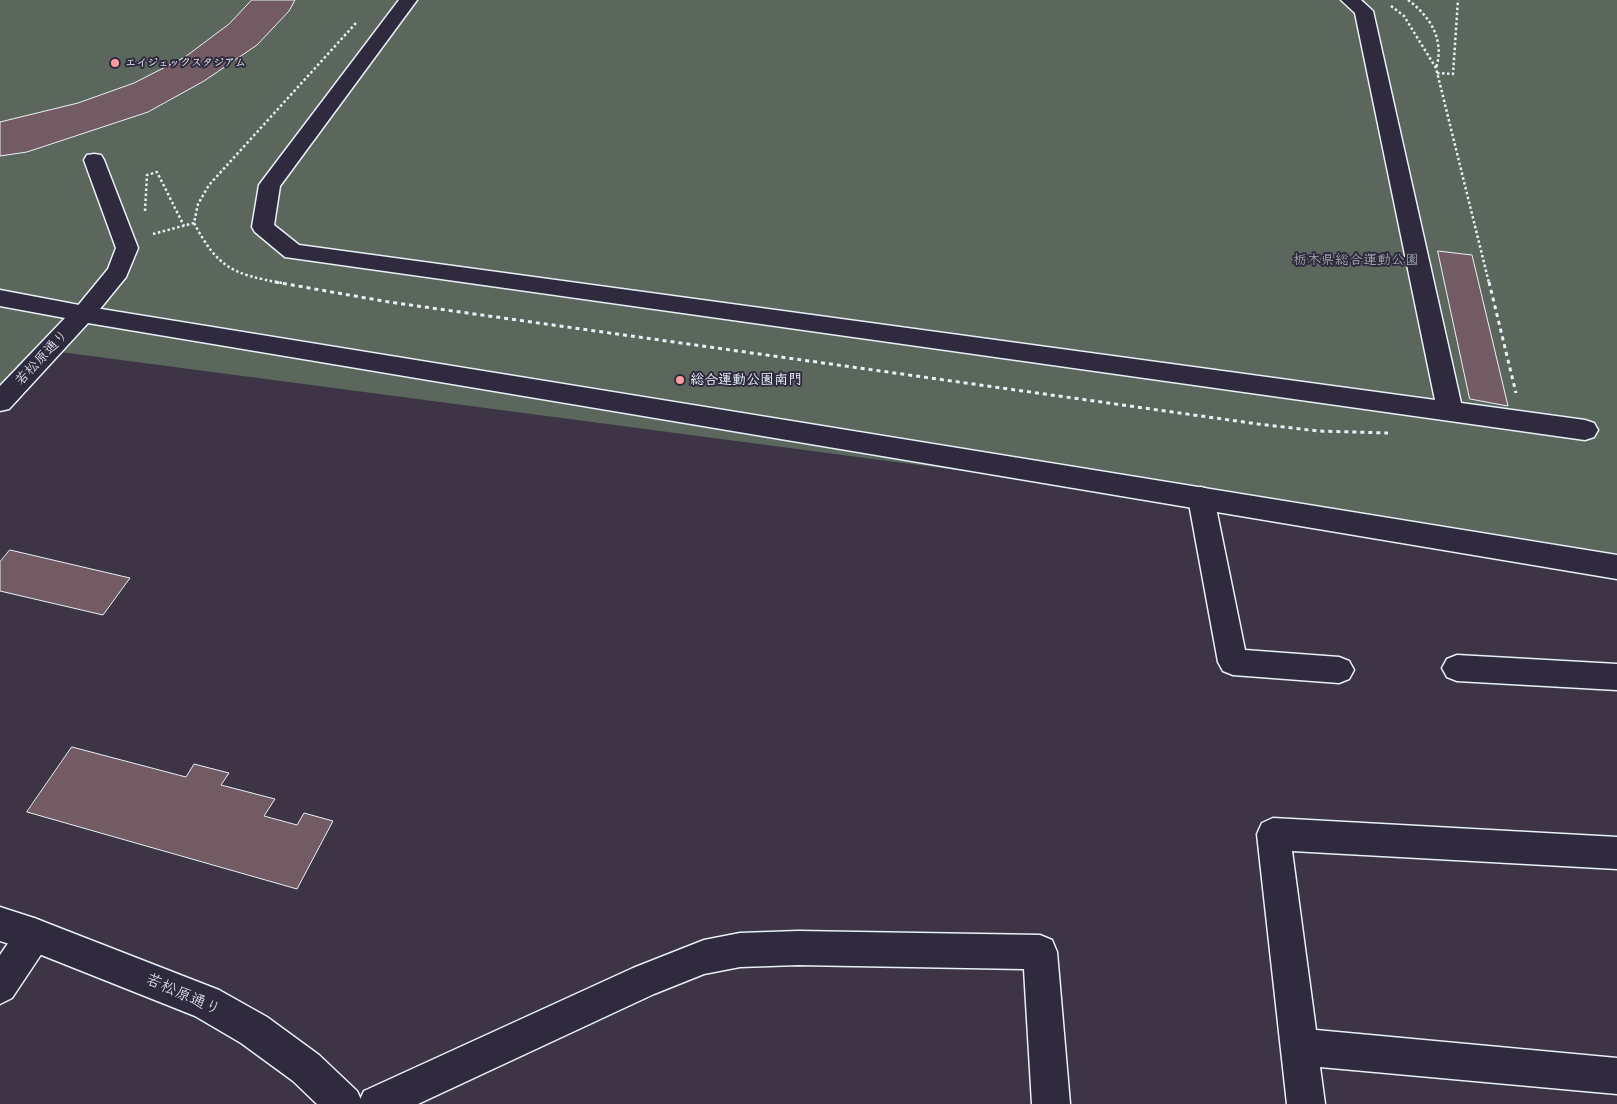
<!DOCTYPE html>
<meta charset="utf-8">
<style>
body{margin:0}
canvas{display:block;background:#3d3445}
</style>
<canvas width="1617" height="1104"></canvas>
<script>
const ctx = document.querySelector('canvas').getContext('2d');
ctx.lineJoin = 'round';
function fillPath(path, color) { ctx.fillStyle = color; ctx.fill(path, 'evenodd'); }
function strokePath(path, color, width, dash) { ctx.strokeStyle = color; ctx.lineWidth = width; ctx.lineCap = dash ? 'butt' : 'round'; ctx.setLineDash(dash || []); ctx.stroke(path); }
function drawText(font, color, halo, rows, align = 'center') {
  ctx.font = font + ' "Shantell Sans","Klee One",sans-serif'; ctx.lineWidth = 4; ctx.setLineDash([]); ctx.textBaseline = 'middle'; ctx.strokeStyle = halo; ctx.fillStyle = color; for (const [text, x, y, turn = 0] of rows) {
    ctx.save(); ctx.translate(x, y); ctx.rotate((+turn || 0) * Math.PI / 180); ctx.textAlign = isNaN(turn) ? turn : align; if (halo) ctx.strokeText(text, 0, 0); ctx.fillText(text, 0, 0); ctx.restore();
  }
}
fillPath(new Path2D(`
 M0 0H1617V557L53 351 0 408Z`), '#5b675c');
const building = new Path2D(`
 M252 0H295L289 11 257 45 204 81 148 112 27 152 0 156V122L78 103 134 83 185 57 229 24Z
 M1438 251 1472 255 1508 406 1470 399Z
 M10 550 130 578 103 615 0 591V562Z
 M72 747 186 777 194 764 229 773 221 785 275 799 264 816 297 825 304 813 333 821 297 889 27 812Z`);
fillPath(building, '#735b64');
strokePath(building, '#e8f1f8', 1);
const pedestrian = new Path2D(`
 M399 0H417L280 186 274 225 299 245 1435 400 1355 13 1341 0H1361L1373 11 1461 403 1585 420 1594 423 1598 430 1594 437 1585 440 285 257 255 232 252 227 259 185Z
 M94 154 101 155 104 160 138 248 126 277 91 320 83 322 75 320 71 314 108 269 116 248 84 160 87 155Z`);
const minor = new Path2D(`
 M1201 487 1210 490 1214 498 1245 650 1339 657 1349 661 1354 670 1349 679 1339 683 1233 675 1223 671 1218 662 1188 498 1192 490Z
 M1457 655 1617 664V690L1457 681 1447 677 1442 668 1447 659Z
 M1273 818 1617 837V869L1292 851 1316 1030 1617 1058V1094L1320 1067 1325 1104H1287L1257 834 1262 823Z
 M34 918 46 923 51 935 46 947 12 998 0 1004V955L22 923Z
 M798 931 1040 935 1052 940 1057 952 1070 1104H1032L1024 969 798 965 740 967 704 974 654 994 418 1104H358L364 1091 633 968 704 940 740 933Z`);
const tertiary = new Path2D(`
 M0 290 95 308 1617 555V579L88 323 9 409 0 411V386L65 318 0 306Z
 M0 907 34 918 219 990 267 1017 319 1055 357 1091 363 1104H317L293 1081 241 1043 195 1016 34 952 0 941Z`);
strokePath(pedestrian, '#e8f1f8', 3);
strokePath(minor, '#e8f1f8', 3);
strokePath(tertiary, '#e8f1f8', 3);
strokePath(new Path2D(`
 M1408 0C1430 16 1445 40 1436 68
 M1391 6 1404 16 1436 68 1489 283
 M1437 73 1453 74 1458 0
 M145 211 147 175 157 172 184 226
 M153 234 194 223
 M282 283C232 274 218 268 194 223L198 204 209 185 356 23`), '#e8f1f8', 2.5, [2.5, 2.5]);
strokePath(new Path2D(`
 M275 282 389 302 1258 424 1318 431 1388 433
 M1489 282 1516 393`), '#e8f1f8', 3, [4, 4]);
fillPath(pedestrian, '#2f2a3d');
fillPath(minor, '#2f2a3d');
fillPath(tertiary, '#2f2a3d');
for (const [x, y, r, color] of [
 [115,63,5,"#ff9aa2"],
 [680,380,5,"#ff9aa2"]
]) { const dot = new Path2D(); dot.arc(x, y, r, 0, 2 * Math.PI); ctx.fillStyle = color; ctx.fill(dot); strokePath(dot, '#2f2a3d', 2); }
drawText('bold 11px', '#e8f1f8', '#2f2a3d', [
 ["エイジェックスタジアム",125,63]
], 'left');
drawText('14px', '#b0baba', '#2f2a3d', [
 ["栃木県総合運動公園",1356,260]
]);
drawText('14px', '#e8f1f8', '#2f2a3d', [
 ["若松原通り",42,358,-47]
]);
drawText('bold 14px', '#e8f1f8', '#2f2a3d', [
 ["総合運動公園南門",690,380]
], 'left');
drawText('16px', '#e8f1f8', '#2f2a3d', [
 ["若松原通り",183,995,24]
]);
</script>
